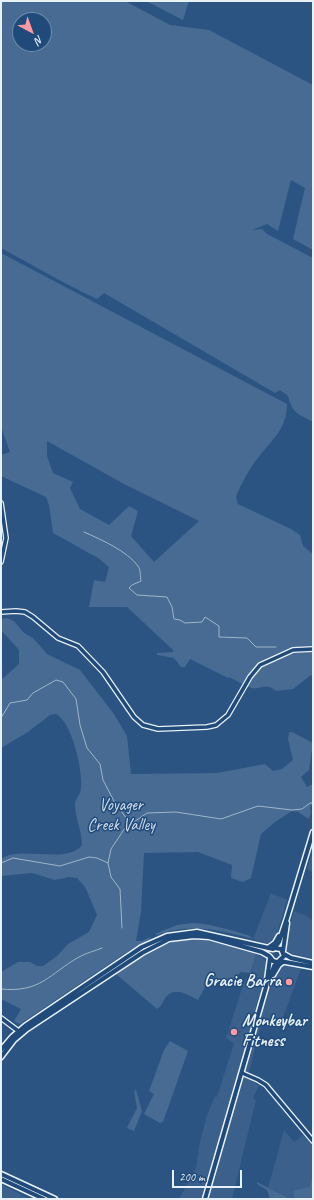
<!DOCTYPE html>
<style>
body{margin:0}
#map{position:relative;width:314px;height:1200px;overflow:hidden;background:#2b5482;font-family:Caveat,sans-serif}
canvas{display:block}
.frame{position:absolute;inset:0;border:2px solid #e8f1f8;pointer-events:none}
.north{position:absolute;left:12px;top:12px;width:40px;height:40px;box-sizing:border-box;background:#1f4a7a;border:1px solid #6f8dac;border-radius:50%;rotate:139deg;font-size:11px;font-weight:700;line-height:16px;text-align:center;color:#e8f1f8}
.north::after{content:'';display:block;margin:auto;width:14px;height:18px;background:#ff9aa2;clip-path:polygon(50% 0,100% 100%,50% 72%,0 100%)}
.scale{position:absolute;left:172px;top:1170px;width:70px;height:18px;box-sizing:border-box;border:2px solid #e8f1f8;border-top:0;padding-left:5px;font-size:12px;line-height:14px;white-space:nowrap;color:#e8f1f8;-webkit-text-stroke:3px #1f4a7a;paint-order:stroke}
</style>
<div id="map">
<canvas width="314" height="1200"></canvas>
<div class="frame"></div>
<div class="north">N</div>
<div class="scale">200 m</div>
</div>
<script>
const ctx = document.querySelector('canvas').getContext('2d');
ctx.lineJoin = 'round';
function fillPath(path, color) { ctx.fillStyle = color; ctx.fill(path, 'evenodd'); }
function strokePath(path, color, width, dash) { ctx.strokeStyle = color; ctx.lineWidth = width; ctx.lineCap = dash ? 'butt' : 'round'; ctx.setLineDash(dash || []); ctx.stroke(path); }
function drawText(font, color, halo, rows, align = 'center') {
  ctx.font = font + ' Caveat,sans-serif'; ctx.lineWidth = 3; ctx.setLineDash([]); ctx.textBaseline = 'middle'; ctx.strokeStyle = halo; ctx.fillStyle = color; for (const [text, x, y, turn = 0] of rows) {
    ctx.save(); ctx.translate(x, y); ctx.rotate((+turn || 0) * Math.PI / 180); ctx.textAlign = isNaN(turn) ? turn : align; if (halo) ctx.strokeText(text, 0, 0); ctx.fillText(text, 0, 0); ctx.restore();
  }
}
fillPath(new Path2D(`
 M313 851V873L307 869Z
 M271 893 287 900 275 940 269 944 253 939Z
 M294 911 305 915 313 921V959L289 953 287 950 286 942Z
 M256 954 262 957 267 962 301 969 283 1017 275 1027 262 1019 250 1069 246 1078 259 1085 253 1098 256 1100 232 1199H179L196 1168 199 1146 207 1115 215 1096 217 1097 234 1043 226 1038 243 985 250 973Z
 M284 1130 294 1142 303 1135 313 1146V1172L305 1199H290L268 1188Z
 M1 1184 29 1199H1Z`), '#3a608b');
fillPath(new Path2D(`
 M1 1H125L170 25 209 30 313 85V250L293 239 305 188 291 180 278 231 267 224 252 230 262 229 267 234 313 258V422C298 414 292 413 288 396L280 390 275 393 104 293 97 299C64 284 33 265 1 248ZM20 20H44V44H20Z
 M146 1H189L183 20Z
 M1 253 287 404C287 427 274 438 261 454 251 466 241 483 236 497L238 504 291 529 300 535 303 546 313 554V677L311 675 293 689 276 691C265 682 262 690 252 688 244 686 236 680 229 677L228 678 190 659 185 667H181L174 658 157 655V653L173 652V650L127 607H89L94 580 105 582 109 567 98 558 53 533 49 505 46 497 1 476V455L10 452 1 427ZM47 441 124 484 199 521 154 562 131 536 138 511 129 506 109 525 80 509 70 488 73 482 53 473 47 456Z
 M7 618 14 621 23 632 34 639 47 654 80 670 114 714 127 736 131 774 217 773 265 764 273 771 282 769 293 760 288 739 289 732H292L313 743 309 770 301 777 307 787 313 784V803L310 807 311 812 309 819 298 812 292 811 275 822 261 834 251 878 243 882 231 878 232 865 198 852 144 853 141 912 136 941H142L150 937V939L130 950 20 1024 14 1021 21 1009 1 999V972L18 962H30L37 966H43L57 956 68 944 89 932 97 915 85 887 77 878 69 877 55 880 32 873 1 876V859C22 845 66 865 82 845 82 831 75 818 75 805 75 798 81 794 81 788 83 771 72 722 56 714L50 715 28 732 1 748V680L19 664V650L1 630V619Z
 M192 923C212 924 231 930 250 936L253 939C220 930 190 923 157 935L155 934 177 925Z
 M181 939C208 937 230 947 256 954L250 973 241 972 226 986 210 978 198 1000C188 995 175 986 166 997 163 1001 161 1007 157 1009L116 974 153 949Z
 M170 1041 188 1051 163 1122 160 1123 144 1114 154 1094 149 1091 164 1050Z
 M136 1090 142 1111 134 1131 127 1128 137 1108 134 1091Z
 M313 1172V1199H295L293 1191 309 1187Z
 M257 1182 290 1199H270L267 1190 257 1184Z`), '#476b93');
strokePath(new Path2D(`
 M84 532C102 540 127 551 138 566 141 570 140 577 141 581L132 585 129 588 137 595 167 597 172 607 174 619 180 620 185 623 202 622 205 617 219 626V637L247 638 256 647H276
 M1 718 10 703 27 700 33 693 56 680 63 682 76 699 80 725 87 748 100 764 103 780 115 803 130 823
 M1 863 13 858 60 866 89 857 97 858 108 863
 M122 928 120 889 111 877 108 863 111 849 125 828 147 813 176 812 221 819 258 806 292 810 302 809 310 803H313
 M1 989C41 993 49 974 79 957 86 953 95 951 102 948`), '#a0b6cb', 1);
const minor = new Path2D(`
 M1 503 6 538 1 562
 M1 612 16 611 25 612 33 617 58 638 78 646 103 672 134 717 143 725 158 729 207 727 216 725 228 715 250 677 260 665 293 650 313 649
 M1 1018 21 1033
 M242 1073 258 1080 266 1085 313 1141`);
const major = new Path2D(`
 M268 948 275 943 279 936
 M275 948 279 942 287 918 313 832
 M283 951 287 923
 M284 954 291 958 313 963
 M270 957 273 961 277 962
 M280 961 313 967
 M273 975 279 965 283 962
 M269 980 274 966 284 956 281 949 274 948
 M1 1050 12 1037 25 1026 142 947 167 936 197 932 273 949
 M1 1057 14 1040 27 1029 142 953 169 939 194 936 209 937 262 952 269 956
 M1 1174 55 1199
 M1 1179 44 1199
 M205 1199 266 987 270 958`);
strokePath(minor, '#e8f1f8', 6);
strokePath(major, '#e8f1f8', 7);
strokePath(minor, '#1f4a7a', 3.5);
strokePath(major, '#1f4a7a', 4);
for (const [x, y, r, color] of [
 [289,982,4,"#ff9aa2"],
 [234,1032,4,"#ff9aa2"]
]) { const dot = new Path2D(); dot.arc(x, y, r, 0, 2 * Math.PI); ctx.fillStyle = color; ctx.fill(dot); strokePath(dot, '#1f4a7a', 1.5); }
drawText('17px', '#d0dde9', '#1f4a7a', [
 ["Voyager",121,806],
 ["Creek Valley",121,826]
]);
drawText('bold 17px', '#e8f1f8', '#1f4a7a', [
 ["Gracie Barra",281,982],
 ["Monkeybar",242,1022,"left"],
 ["Fitness",242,1042,"left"]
], 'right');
</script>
